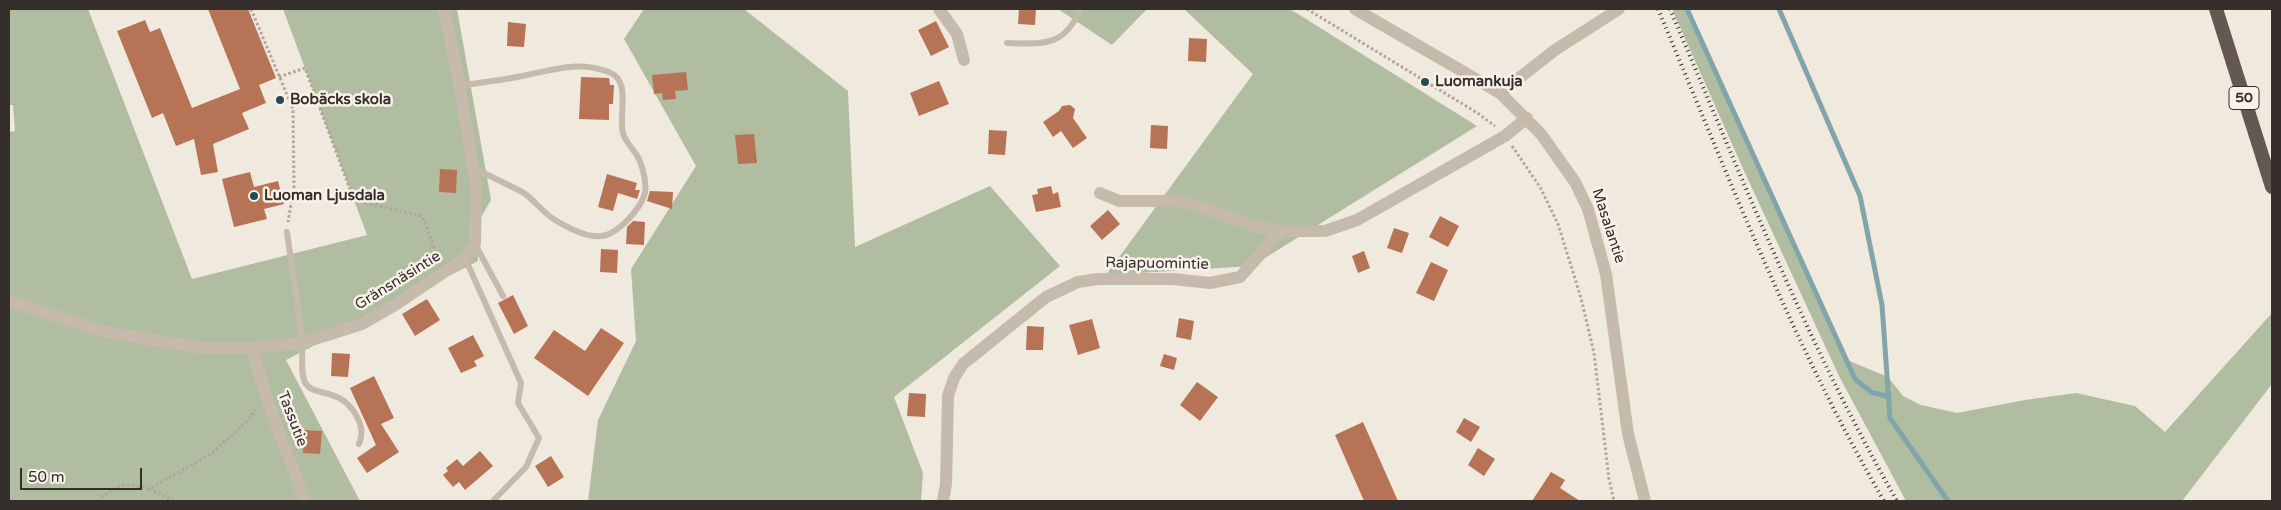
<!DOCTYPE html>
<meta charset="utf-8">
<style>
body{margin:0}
#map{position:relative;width:2281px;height:510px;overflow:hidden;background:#f0e9de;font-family:"Varela Round",sans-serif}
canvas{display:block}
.frame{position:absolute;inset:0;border:10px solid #352e2a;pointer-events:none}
.scale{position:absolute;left:20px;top:468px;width:122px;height:22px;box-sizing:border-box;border:2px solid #352e2a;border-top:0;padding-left:6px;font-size:15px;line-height:18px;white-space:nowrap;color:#352e2a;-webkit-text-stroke:4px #f8f2ea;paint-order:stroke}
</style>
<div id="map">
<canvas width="2281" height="510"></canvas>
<div class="frame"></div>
<div class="scale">50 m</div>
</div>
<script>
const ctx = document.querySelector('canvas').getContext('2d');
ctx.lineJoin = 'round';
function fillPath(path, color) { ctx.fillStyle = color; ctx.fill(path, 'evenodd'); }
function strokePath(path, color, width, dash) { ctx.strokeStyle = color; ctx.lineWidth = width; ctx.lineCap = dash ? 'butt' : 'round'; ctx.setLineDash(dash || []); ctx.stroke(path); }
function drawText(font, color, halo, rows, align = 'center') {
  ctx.font = font + ' "Varela Round",sans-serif'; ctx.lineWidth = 5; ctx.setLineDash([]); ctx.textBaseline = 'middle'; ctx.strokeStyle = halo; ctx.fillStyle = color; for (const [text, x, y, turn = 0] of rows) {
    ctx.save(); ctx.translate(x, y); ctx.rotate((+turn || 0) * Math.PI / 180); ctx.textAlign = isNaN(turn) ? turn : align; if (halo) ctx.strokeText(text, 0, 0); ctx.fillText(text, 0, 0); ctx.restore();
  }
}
fillPath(new Path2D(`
 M9 9H88L192 279 367 235 283 9H457L491 200 477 224 478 261 286 360 360 501H9V132L15 131 13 105H9Z
 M644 9H744L848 91 855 247 990 186 1060 266 894 397 923 473 921 501H588L598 420 636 341 631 269 696 166 624 39Z
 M1058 9H1147L1112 45Z
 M1184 9H1290L1477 126 1252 266 1106 275 1253 74Z
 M1672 9H1687L1847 360 1888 377 1903 396 1921 405 1957 413 2025 400 2076 393 2135 406 2165 432 2272 313V384L2182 501H1906L1839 376 1745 173Z`), '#b1bda0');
strokePath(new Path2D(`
 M1687 9 1855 379 1871 392 1889 397
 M1779 9 1860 196 1882 305 1890 418 1948 501`), '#81a5a9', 5);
fillPath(new Path2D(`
 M208 9H248L276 78 259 85 266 103 242 113 249 129 213 144 218 172 201 175 194 139 176 146 163 113 152 118 117 31 145 20 150 32 160 28 192 108 240 89Z
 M1019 9H1036L1035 25 1018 24Z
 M936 21 949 47 931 56 918 30Z
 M508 22 526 24 524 47 507 46Z
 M1189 38 1207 39 1206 62 1188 61Z
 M686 72 688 90 675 91 676 99 663 100 662 93 654 94 652 75Z
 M581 77 609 78 610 85H614L613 104H609V120L579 119Z
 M939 81 949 104 919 116 910 93Z
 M1070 105 1075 109 1073 118 1087 138 1073 148 1061 131 1053 137 1043 122 1059 111 1062 106Z
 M1151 125 1168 126 1167 149 1150 148Z
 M989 130 1007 131 1005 155 988 154Z
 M754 134 757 163 738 164 735 135Z
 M440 169 457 170 456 193 439 192Z
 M250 172 254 187 278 181 284 204 264 209 267 219 234 227 222 179Z
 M607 174 637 183 635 190H640L637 199 618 193 613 211 598 207Z
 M1051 186 1053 194 1058 192 1061 207 1036 212 1032 195 1038 194 1037 189Z
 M650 191 673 192 672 209 647 201Z
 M1108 210 1120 224 1102 240 1090 226Z
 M1440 216 1459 226 1448 247 1429 237Z
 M633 221 645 222 644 245 626 244 627 227Z
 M1394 228 1409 233 1402 253 1387 248Z
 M601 249 618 250 617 273 600 272Z
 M1364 251 1370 268 1358 273 1352 256Z
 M1431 262 1448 270 1434 301 1416 293Z
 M513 295 528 326 514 334 498 303Z
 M427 299 440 320 415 336 402 314Z
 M1179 318 1194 321 1191 340 1176 337Z
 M1092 319 1100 348 1078 355 1069 325Z
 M1027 326 1044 327 1043 350H1026Z
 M601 328 624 343 588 396 534 358 554 330 585 351Z
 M473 335 484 356 474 361 477 366 461 373 448 348Z
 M332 353 350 354 348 377 331 376Z
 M1164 354 1177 358 1174 370 1160 366Z
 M374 376 394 418 381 424 399 452 367 473 357 458 376 445 350 388Z
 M1197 382 1218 397 1200 421 1180 405Z
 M909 393 926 394 925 417 907 416Z
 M1464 418 1480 427 1471 442 1456 432Z
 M1363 422 1398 501H1364L1335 435Z
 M304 430 322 431 320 454 303 453Z
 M1478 448 1495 459 1484 476 1468 465Z
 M480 451 493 466 465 490 459 482 453 487 443 475 448 471 446 468 457 459 463 466Z
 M551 456 564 477 548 487 535 466Z
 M1551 472 1565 480 1560 488 1580 501H1532Z`), '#b77355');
strokePath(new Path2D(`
 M251 9 293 109 294 187 288 222
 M1307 9 1479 114 1495 126
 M279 77 305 68 354 200 422 216 439 260
 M1512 146 1540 187 1558 224 1581 298 1594 353 1609 479 1614 501
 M149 489 174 501
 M97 501C120 484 120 481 149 489L211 454 247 421 256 410`), '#b2a496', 3, [2.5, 2.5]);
strokePath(new Path2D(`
 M1007 43C1043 44 1065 47 1080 9
 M460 86C482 82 505 80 527 75 556 69 579 61 609 72 632 81 618 114 623 133 626 144 635 150 639 159 643 168 648 187 644 196 639 210 622 228 609 234 592 242 566 227 552 218 542 211 534 200 524 193 507 184 490 176 473 168
 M287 232C292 271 300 311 302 350 303 360 300 375 306 384 315 397 340 387 356 415 362 426 363 433 359 444
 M475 244 503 296
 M465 258 521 383 518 403 539 438 526 467 493 501`), '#c6baac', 6);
strokePath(new Path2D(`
 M939 9 957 34 964 60
 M1500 93 1555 50 1619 9
 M1100 193 1119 201H1183L1260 228 1281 231
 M9 301 106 332 201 348H252L302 343 362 324 395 305 465 258 475 244 476 187 456 66 444 9
 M252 348 266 397 305 501
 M943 501 946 484 948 396 954 378 963 364 1046 297 1078 282 1098 279H1173L1210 283 1240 277 1281 231H1325L1357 220 1505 136 1527 118`), '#c6baac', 12);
strokePath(new Path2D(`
 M1355 9 1500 93 1541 134 1575 182 1588 209 1606 274 1628 434 1645 501`), '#c6baac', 12);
strokePath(new Path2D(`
 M2216 9 2272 187`), '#655850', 14);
strokePath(new Path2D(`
 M1658 9C1728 175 1793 345 1884 501
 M1670 9C1741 175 1807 344 1897 501`), '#352e2a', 4, [1, 4]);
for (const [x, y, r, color] of [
 [1425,82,5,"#244c52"],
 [280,100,5,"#244c52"],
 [254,196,5,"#244c52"]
]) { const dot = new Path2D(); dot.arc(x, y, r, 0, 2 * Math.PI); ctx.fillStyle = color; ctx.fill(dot); strokePath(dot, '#f8f2ea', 2); }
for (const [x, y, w] of [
 [2244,98,30]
]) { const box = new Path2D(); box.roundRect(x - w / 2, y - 11.5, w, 23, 4); ctx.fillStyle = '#f8f2ea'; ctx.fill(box); strokePath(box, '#352e2a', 1); }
drawText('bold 14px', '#352e2a', null, [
 ["50",2244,98]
]);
drawText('bold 15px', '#352e2a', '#f8f2ea', [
 ["Luomankuja",1435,82],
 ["Bobäcks skola",290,100],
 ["Luoman Ljusdala",264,196]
], 'left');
drawText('15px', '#352e2a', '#f8f2ea', [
 ["Masalantie",1608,226,72],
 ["Rajapuomintie",1157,264,1],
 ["Gränsnäsintie",398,281,-32],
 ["Tassutie",292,419,69]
]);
</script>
